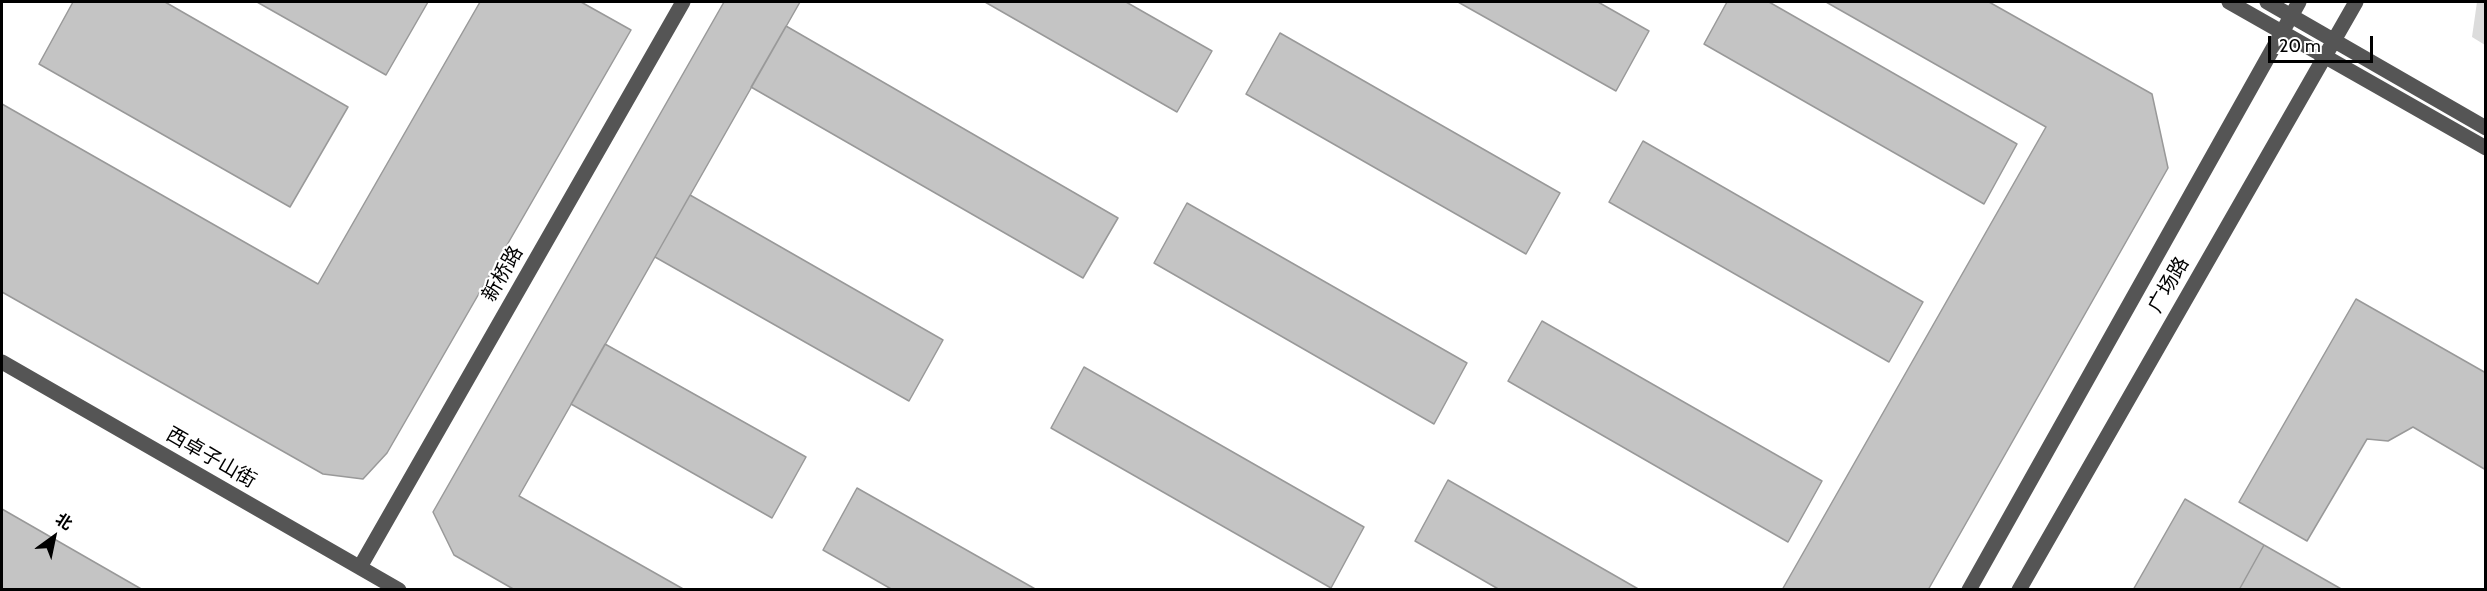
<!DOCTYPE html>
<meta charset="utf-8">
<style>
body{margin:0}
#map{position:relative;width:2487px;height:591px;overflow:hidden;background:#fff;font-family:Cabin,"Noto Sans SC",sans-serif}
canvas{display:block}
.frame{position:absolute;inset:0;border:3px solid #000;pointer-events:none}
.north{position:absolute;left:24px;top:507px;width:60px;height:60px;-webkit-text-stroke:4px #fff;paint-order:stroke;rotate:33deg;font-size:16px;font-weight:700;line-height:24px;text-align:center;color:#000}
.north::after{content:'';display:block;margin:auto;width:21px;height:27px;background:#000;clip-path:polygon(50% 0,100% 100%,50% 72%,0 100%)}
.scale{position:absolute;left:2268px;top:36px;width:105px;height:27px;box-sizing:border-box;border:3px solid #000;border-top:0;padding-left:8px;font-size:18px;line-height:21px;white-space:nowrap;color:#000;-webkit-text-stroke:4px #fff;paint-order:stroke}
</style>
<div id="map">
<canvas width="2487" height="591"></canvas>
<div class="frame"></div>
<div class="north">北</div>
<div class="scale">20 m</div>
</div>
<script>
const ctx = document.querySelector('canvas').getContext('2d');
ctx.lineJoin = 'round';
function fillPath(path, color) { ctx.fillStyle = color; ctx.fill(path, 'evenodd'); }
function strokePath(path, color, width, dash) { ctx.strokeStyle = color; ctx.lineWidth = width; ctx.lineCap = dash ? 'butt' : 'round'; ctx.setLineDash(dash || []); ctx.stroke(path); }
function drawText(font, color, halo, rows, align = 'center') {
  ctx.font = font + ' Cabin,"Noto Sans SC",sans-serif'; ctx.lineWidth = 4.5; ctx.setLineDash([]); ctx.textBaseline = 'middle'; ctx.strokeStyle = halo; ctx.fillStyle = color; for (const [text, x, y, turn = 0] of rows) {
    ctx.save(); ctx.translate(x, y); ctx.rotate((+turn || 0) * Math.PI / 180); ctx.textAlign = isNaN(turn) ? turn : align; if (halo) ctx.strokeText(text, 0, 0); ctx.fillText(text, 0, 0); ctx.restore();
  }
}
fillPath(new Path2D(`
 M2477 2H2485V45L2472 37Z`), '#dcdcdc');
const building = new Path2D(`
 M73 2H165L348 107 290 207 39 64Z
 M257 2H428L386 75Z
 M480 2H581L631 30 387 453 363 479 323 474 2 292V104L318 284Z
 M724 2H800L519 496 685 590H515L454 555 433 512Z
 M985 2H1126L1212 51 1177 112Z
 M1458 2H1598L1649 31 1616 91Z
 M1727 2H1769L2017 144 1984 204 1704 44Z
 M1826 2H1989L2152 94 2168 168 1928 590H1782L2046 127Z
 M786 26 1118 218 1083 278 751 87Z
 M1280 33 1560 193 1526 254 1246 94Z
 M1643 141 1923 302 1889 362 1609 202Z
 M690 195 943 340 909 401 655 257Z
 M1187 203 1467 363 1434 424 1154 263Z
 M2356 299 2486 373V470L2413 427 2388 441 2367 439 2307 541 2239 502Z
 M1542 321 1822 481 1788 542 1508 381Z
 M605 344 806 457 772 518 571 404Z
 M1084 367 1364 527 1331 588 1051 428Z
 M1448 480 1640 590H1500L1415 541Z
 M857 488 1037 590H893L823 550Z
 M2185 499 2264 545 2239 590H2133Z
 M2 509 143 590H2Z
 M2264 545 2343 590H2239Z`);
fillPath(building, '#c4c4c4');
strokePath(building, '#999', 1.5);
strokePath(new Path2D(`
 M2229 2 2486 148
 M2267 2 2486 128
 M2 362 399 590
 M360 567 683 2
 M1969 590 2299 2
 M2019 590 2356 2`), '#555', 15);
drawText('20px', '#000', '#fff', [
 ["新桥路",503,274,-60],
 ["广场路",2169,285,-60],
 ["西卓子山街",211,458,30]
]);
</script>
